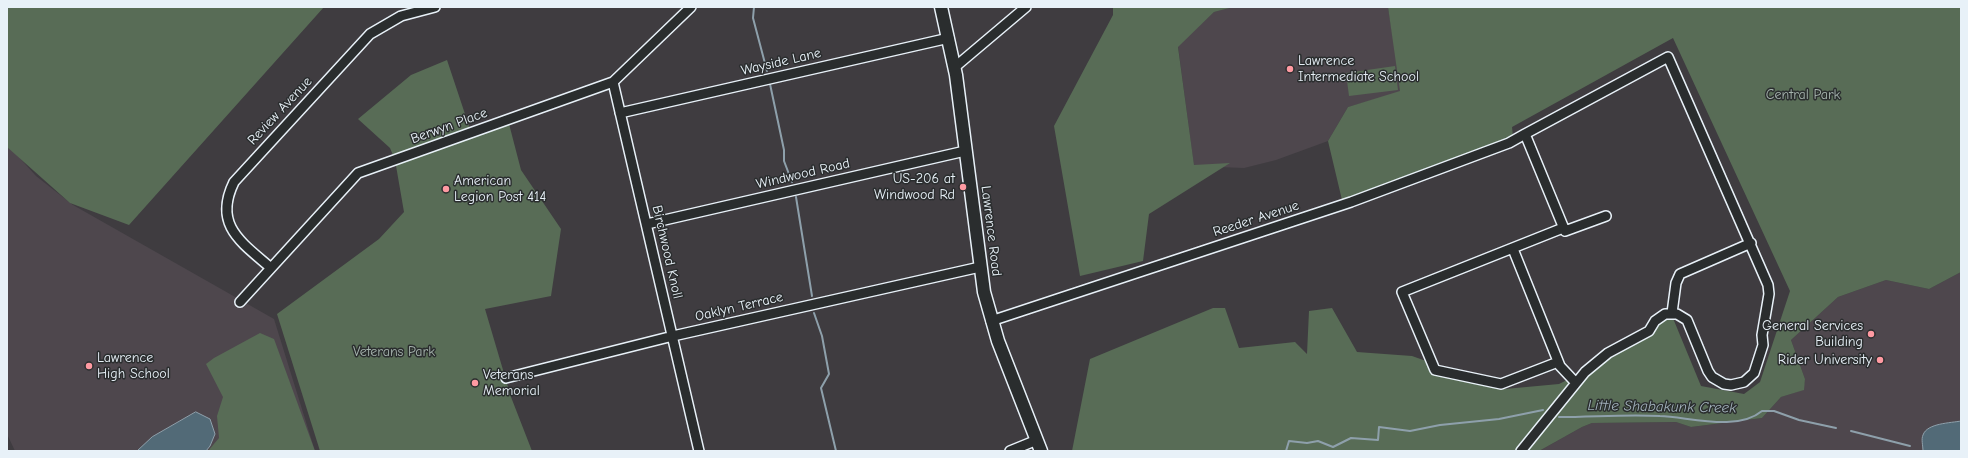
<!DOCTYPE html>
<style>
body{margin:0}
#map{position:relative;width:1968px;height:458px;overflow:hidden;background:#3f3c40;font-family:"Comic Neue",sans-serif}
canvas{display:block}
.frame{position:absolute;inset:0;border:8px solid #e8f1f8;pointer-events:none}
</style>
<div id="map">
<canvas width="1968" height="458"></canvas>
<div class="frame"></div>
</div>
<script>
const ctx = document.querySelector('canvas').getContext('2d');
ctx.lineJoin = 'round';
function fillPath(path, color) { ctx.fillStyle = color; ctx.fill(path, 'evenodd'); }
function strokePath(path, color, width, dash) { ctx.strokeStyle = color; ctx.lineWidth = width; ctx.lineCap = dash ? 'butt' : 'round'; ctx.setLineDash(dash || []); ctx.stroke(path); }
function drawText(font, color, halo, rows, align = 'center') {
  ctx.font = font + ' "Comic Neue",sans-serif'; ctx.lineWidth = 3; ctx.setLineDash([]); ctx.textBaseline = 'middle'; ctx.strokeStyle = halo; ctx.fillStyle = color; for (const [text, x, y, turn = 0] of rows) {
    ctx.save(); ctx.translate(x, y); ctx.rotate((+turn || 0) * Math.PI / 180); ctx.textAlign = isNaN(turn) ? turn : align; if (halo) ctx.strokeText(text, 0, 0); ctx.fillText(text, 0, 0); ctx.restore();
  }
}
fillPath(new Path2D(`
 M1231 7H1388L1402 92 1348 107 1328 141 1276 160 1244 168 1194 166 1178 46 1214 12Z
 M7 144 36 176 73 205 274 319 315 451H15L7 434Z
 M1961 272V451H1539L1582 427 1592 423 1676 422 1691 427 1762 418 1781 397 1803 390 1805 379 1791 340 1838 297 1886 280 1929 289Z`), '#4e474d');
fillPath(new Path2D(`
 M7 7H324L129 225 70 203 7 147Z
 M1113 7H1233L1214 12 1178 47 1194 165 1230 163 1149 214 1143 261 1080 276 1054 126 1113 15Z
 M1388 7H1961V272L1929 289 1886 280 1838 297 1791 340 1805 379 1804 390 1781 397 1762 418 1691 427 1676 422 1592 423 1582 427 1539 451H1072L1090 359 1213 308H1225L1239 348 1295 342 1307 354 1309 311 1332 308 1357 352 1412 356 1505 389 1559 384 1585 371 1670 311 1701 386 1744 394 1760 382 1790 291 1673 38 1512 127 1513 137 1342 200 1328 141 1348 107 1400 91Z
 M447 60 471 132 508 120 521 170 561 229 551 296 485 309 511 397 532 451H320L277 314 379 239 404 212 395 160 390 148 358 119 411 75Z
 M1395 66 1398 90 1349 96 1346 73Z
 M260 333 274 339 315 451H208L219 438 217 416 223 397 206 364 214 358Z`), '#586c56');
const water = new Path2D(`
 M196 412 210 419 215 434 210 446 206 451H137L152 437Z
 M1961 421V451H1923C1923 446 1921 439 1923 435 1927 423 1951 423 1961 421Z`);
fillPath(water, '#526a77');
strokePath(water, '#8ea0ab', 1);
strokePath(new Path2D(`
 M754 7 753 18 767 71
 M770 84 784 150V161L792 182
 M796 197 812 296
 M814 313 822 336 829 374 821 388 836 451
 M1559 417C1593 417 1627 414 1660 416 1689 417 1737 432 1762 411H1774L1799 420 1836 428
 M1851 431 1910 446
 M1255 451H1258
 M1286 451 1289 441 1307 443 1318 441 1333 447 1351 438 1378 440 1379 427 1410 431 1440 425 1499 419 1543 410`), '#8ea0ab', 2);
const minor = new Path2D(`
 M955 67 1026 7
 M613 82 699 451
 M620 113 949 38
 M647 224 965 151
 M1513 249 1560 366 1576 383
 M271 268C241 242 213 225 234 182L370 34 401 16 435 7
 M240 302 358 173 613 82 691 7
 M1672 313 1676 283 1680 274 1751 243
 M991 321 1351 202 1509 143 1525 134
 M1558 362 1501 384 1435 370 1402 292 1563 228
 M506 378 673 336 980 267
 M1010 451 1037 440
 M1521 451 1585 372 1608 353 1649 331 1655 321 1665 314H1677L1687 320 1708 371 1712 377 1724 384 1731 385 1744 382 1754 373 1763 345 1762 335 1769 294 1768 285 1668 57 1525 134 1565 231 1606 216`);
const major = new Path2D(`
 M941 7 956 75 984 292 998 341 1041 451`);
strokePath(minor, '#e8f1f8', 12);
strokePath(major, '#e8f1f8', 15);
strokePath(minor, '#2a2d2e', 9);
strokePath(major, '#2a2d2e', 12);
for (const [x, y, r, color] of [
 [1290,69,4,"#ff9aa2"],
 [963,187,4,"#ff9aa2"],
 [446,189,4,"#ff9aa2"],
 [1871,334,4,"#ff9aa2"],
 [1880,360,4,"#ff9aa2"],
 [89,366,4,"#ff9aa2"],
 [475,383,4,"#ff9aa2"]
]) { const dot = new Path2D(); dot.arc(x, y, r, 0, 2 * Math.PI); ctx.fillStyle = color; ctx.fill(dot); strokePath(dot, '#2a2d2e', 1.5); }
drawText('14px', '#e8f1f8', '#2a2d2e', [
 ["Lawrence",1298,61],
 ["Intermediate School",1298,77],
 ["US-206 at",955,179,"right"],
 ["Windwood Rd",955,195,"right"],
 ["American",454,181],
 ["Legion Post 414",454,197],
 ["General Services",1863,326,"right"],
 ["Building",1863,342,"right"],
 ["Lawrence",97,358],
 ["High School",97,374],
 ["Rider University",1872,360,"right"],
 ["Veterans",483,375],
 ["Memorial",483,391]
], 'left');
drawText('14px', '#e8f1f8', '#2a2d2e', [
 ["Wayside Lane",781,62,-13],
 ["Review Avenue",280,111,-47],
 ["Berwyn Place",449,126,-20],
 ["Windwood Road",803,174,-13],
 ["Reeder Avenue",1256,219,-18],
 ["Lawrence Road",991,231,83],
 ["Birchwood Knoll",667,252,77],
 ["Oaklyn Terrace",739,307,-13]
]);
drawText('14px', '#a7b5af', '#2a2d2e', [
 ["Central Park",1803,95],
 ["Veterans Park",394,352]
]);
drawText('italic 15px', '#a4b4be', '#2a2d2e', [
 ["Little Shabakunk Creek",1662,407,1]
]);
</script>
